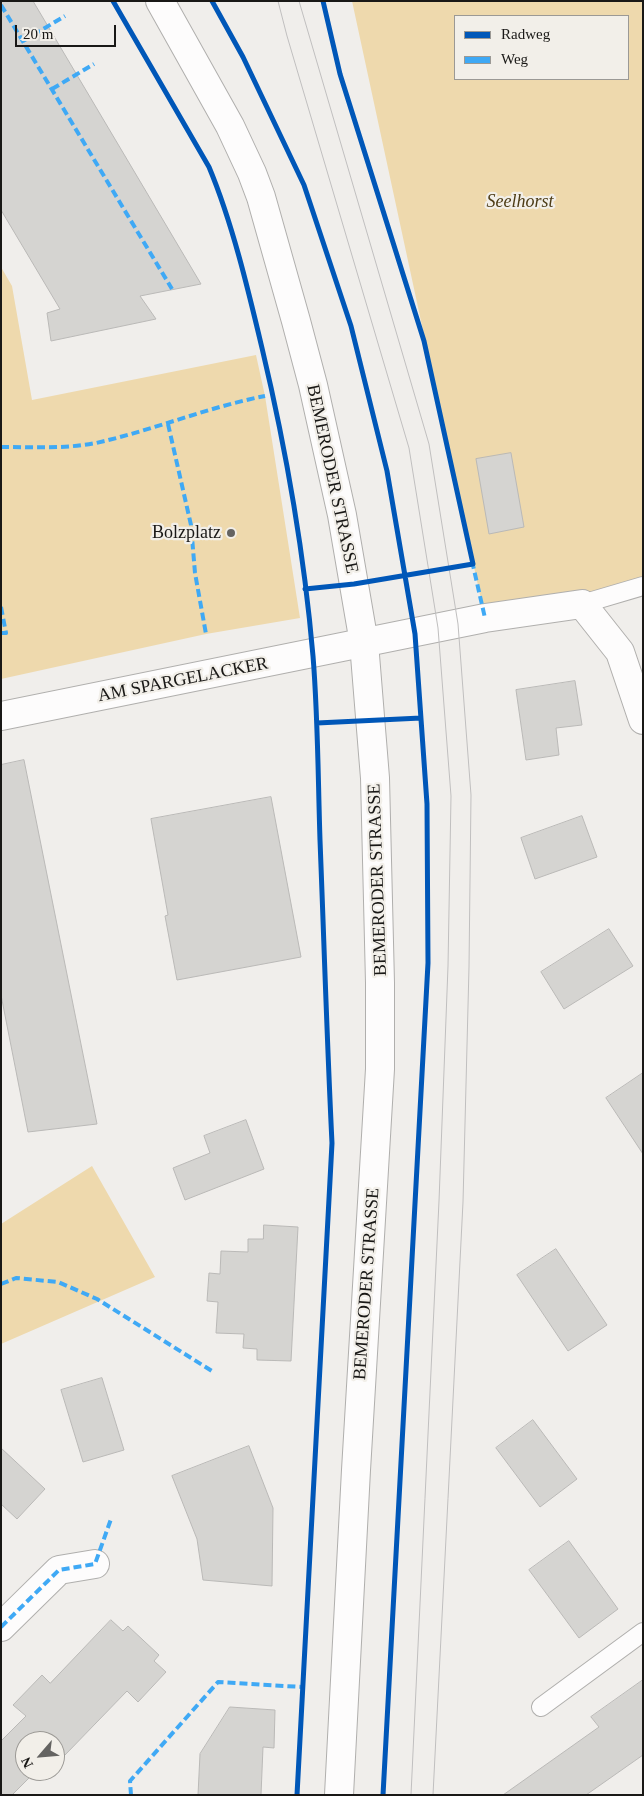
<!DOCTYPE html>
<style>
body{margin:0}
#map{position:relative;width:644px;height:1796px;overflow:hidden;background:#f0eeeb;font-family:Georgia,serif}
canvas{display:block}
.frame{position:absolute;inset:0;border:2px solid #191816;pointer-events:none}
.legend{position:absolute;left:454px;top:15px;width:175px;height:65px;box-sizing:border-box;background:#f2efe9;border:1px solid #9b9995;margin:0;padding:6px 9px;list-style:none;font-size:15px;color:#191816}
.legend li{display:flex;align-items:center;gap:10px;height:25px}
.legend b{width:25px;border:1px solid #9b9995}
.north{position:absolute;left:15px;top:1731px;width:50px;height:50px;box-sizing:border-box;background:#f2efe9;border:1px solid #9b9995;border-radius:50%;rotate:243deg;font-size:14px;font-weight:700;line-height:20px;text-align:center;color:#191816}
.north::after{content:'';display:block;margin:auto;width:18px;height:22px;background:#646361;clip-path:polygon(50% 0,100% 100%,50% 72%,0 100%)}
.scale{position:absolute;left:15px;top:25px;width:101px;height:22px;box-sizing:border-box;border:2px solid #191816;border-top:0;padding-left:6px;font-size:15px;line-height:18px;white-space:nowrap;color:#191816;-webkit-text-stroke:4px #f2efe9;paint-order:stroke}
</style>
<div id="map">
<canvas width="644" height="1796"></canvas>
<div class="frame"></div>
<ul class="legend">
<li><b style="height:6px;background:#0057b8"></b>Radweg</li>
<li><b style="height:6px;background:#3fa9f5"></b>Weg</li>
</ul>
<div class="north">N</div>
<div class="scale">20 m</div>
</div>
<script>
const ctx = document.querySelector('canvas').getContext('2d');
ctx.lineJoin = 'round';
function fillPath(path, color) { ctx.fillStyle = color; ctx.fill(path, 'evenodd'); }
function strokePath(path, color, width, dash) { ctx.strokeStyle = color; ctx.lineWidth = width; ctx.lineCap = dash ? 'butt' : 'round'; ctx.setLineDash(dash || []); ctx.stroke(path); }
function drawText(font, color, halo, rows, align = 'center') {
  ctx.font = font + ' Georgia,serif'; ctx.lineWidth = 4.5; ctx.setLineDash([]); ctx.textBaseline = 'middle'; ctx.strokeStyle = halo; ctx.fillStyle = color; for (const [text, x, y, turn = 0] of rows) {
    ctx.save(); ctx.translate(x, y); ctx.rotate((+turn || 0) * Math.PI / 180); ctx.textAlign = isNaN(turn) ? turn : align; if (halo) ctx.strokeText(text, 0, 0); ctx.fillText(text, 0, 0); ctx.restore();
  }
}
fillPath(new Path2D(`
 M352 1H643V586L485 618ZM455 16H628V79H455Z
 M1 267 12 286 32 400 256 355 265 396 300 618 206 634 1 679Z
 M92 1166 155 1277 1 1344V1224Z`), '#eed9ad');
const building = new Path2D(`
 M1 1H33L201 284 140 296 156 319 51 341 47 313 60 309 1 210Z
 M511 453 524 527 489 534 476 459Z
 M575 681 582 725 556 728 559 755 526 760 516 690Z
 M24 760 97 1124 28 1132 1 995V765Z
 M271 797 301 957 177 980 165 916 168 915 151 819Z
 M582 816 597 857 535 879 521 838Z
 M609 929 633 966 564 1009 541 972Z
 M643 1073V1154L606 1098Z
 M246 1120 264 1169 185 1200 173 1168 210 1153 204 1136Z
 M264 1225 298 1227 291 1361 257 1360V1349L243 1348 244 1334 216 1333 218 1302 207 1301 209 1273 220 1274 221 1251 248 1252V1239H263Z
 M556 1249 607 1325 568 1351 517 1275Z
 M102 1378 124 1450 83 1462 61 1390Z
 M533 1420 577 1479 540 1507 496 1448Z
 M249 1446 273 1508 272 1586 203 1580 197 1539 172 1476Z
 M1 1448 45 1489 17 1519 1 1504Z
 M569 1541 618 1609 579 1638 529 1570Z
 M111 1620 123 1631 128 1626 159 1655 154 1661 166 1672 138 1702 127 1691 65 1755 58 1748 55 1751V1741H25V1771H36L12 1795H1V1741L26 1716 13 1705 42 1675 50 1683Z
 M643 1680V1755L586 1795H503L599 1727 591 1717Z
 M230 1707 275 1710 274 1748 263 1747 261 1795H198L200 1754Z`);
fillPath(building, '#d5d4d1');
strokePath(building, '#bab9b7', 1);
const lane = new Path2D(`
 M582 604 643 586
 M541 1707 643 1632`);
const street = new Path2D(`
 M1 716 485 618 582 604 620 652 643 720
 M1 1627 59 1570 95 1564`);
const secondary = new Path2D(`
 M160 1 230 126 252 173 261 197 296 321 313 385 342 515 364 643 375 778 380 983V1069L356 1470 339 1795`);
strokePath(lane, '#b0afad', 20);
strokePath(street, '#b0afad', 30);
strokePath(secondary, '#b0afad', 30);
strokePath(lane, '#fdfcfc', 18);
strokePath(street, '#fdfcfc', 28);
strokePath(secondary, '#fdfcfc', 28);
strokePath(new Path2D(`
 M278 1 287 36 409 448 438 628 451 796 448 966 439 1201 411 1795
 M299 1 429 444 458 624 471 795 469 967 463 1202 433 1795`), '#c0bfbf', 1);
strokePath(new Path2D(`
 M1 5 172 289
 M23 41 65 16
 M52 89 94 64
 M168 424 191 525 195 573 206 634
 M1 447C33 447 65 449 96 443 154 430 208 407 265 396
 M472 561 485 618
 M1 607 6 633H1
 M1 1284 16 1278 58 1282 97 1299 212 1371
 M1 1627 59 1570 95 1564 111 1519
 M131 1795 130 1781 218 1682 302 1687`), '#3fa9f5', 4, [8, 4]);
strokePath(new Path2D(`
 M113 1 209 167C232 222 248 289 262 348 286 449 304 552 313 656 318 717 318 779 320 840 324 941 327 1042 332 1143L297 1795
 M212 1 243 57 304 185 351 326 387 471 415 634 427 804 428 963 383 1795
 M305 589 354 584 473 564 424 341 340 74 323 1
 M317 723 421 718`), '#0057b8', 5);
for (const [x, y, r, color] of [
 [231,533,5,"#646361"]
]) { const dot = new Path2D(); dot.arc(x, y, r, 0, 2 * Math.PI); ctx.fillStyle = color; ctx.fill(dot); strokePath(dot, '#f2efe9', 2); }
drawText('italic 18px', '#4d3c16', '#f2efe9', [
 ["Seelhorst",520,202]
]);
drawText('18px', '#191816', '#f2efe9', [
 ["BEMERODER STRASSE",332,479,78],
 ["AM SPARGELACKER",183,680,-11],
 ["BEMERODER STRASSE",378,880,-92],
 ["BEMERODER STRASSE",367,1284,-86]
]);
drawText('18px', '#191816', '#f2efe9', [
 ["Bolzplatz",221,533]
], 'right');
</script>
